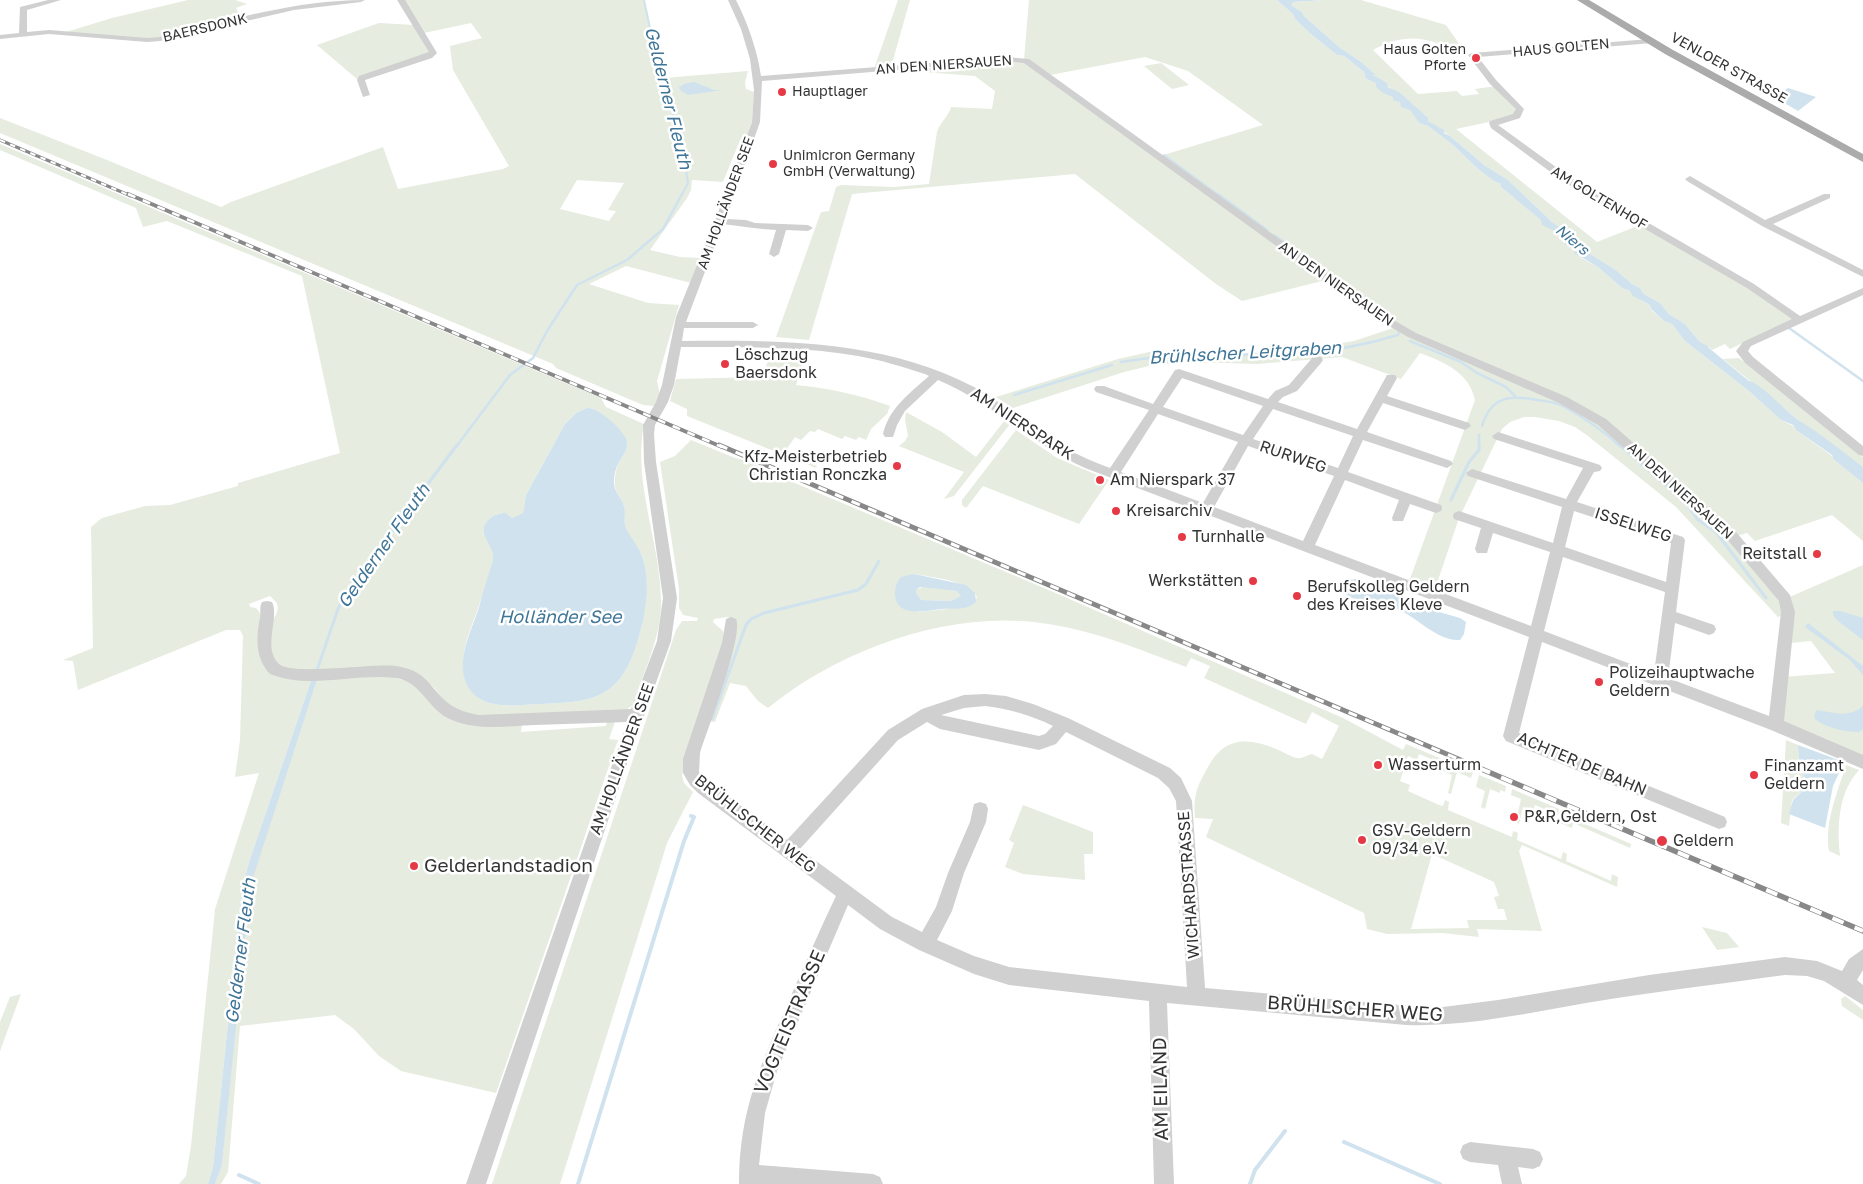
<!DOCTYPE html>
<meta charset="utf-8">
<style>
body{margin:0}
canvas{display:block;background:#fff}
</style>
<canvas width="1863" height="1184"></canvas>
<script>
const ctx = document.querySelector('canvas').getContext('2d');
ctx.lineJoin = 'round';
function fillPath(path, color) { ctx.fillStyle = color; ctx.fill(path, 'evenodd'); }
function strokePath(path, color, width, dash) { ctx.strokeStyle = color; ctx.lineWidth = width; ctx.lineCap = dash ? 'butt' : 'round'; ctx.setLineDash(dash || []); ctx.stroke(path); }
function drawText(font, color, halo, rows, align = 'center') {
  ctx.font = font + ' "Golos Text",sans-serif'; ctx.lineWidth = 5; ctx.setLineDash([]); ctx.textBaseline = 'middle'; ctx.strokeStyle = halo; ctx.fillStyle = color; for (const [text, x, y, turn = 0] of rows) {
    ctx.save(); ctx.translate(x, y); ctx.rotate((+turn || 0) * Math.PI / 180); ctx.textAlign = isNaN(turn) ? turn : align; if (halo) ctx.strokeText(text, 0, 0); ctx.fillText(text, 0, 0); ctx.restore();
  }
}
fillPath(new Path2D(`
 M188 0H235L247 4 236 8 243 20 195 32 147 40 66 32 112 18Z
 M401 0H644L653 40 664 78 748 71 745 82 746 89 754 92 752 121 746 138 740 140 723 182 692 180 691 190 687 198 650 250 680 257 700 258 691 283 626 266 589 284 648 303 679 305 657 381 660 395 655 406 643 405 556 368 553 364 0 133V118L107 160 221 207 231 202 383 147 398 189 503 169 509 166 453 70 450 46 482 38 471 23 424 33ZM577 180 624 183 608 210 616 211 609 221 560 209Z
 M898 0H910L891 67 874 69Z
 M1029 0H1277L1294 15 1295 19 1312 35 1337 55 1344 56 1364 72 1366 79 1377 83 1383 93 1391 95 1411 111 1419 123 1428 126 1453 145 1478 169 1494 181 1501 184V187L1557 232 1581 258 1598 267 1622 288 1630 291 1642 301 1650 305 1651 310 1664 321 1672 324 1685 341 1750 392 1781 420 1793 426 1796 430 1832 456 1833 459 1863 483V541L1832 515 1755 541 1747 533 1737 536 1731 535 1785 599 1863 565V762L1776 725 1782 677 1835 673 1811 641 1780 644 1783 615 1778 617 1676 507 1588 436 1575 427 1559 421 1535 417H1524L1510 422 1502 429 1499 435 1459 518 1435 589 1410 579 1475 400C1469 372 1444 362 1420 353L1401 379 1342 357 1257 364 1190 362 1153 365 1124 372 1013 408 996 397 1118 359 1154 351 1157 356 1279 354 1354 341 1396 327 1326 280 1242 301 1216 284 1075 174 852 194 809 340 776 337 821 212 829 211 836 187 841 185 894 187 929 184 937 132C940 122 949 116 951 107L992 109 995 91 975 76 898 70 1024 60ZM1145 57 1188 71 1263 125 1160 156 1045 76Z
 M1324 0H1361L1446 25 1467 55C1431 39 1409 30 1373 50L1418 94 1457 91 1462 96 1479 94 1475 89 1497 86 1520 109 1517 116 1456 129 1597 242 1640 225 1767 298 1794 319 1730 349 1725 344 1712 350 1708 346 1700 342 1685 324 1669 314 1660 303 1644 294 1640 288 1632 284 1616 270 1587 252 1586 247 1578 243 1574 237 1552 222 1508 180 1484 165 1450 136 1428 121 1404 98 1373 75 1374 73 1360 61 1339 47 1304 16 1302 12 1291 5 1293 2Z
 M379 23 414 25 431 52 428 55 357 79 317 45Z
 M1161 63 1189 85 1172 89 1144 66Z
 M0 144 601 398 606 407 644 424C632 485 662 544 661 606 660 640 643 673 633 705L626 710 487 720C475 718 462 716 451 709 445 704 441 697 437 691 427 679 412 671 397 669 374 666 288 678 276 667 270 660 265 635 269 627 273 618 280 613 277 603L270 596 249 604 250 607 256 608C262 614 262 619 259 626 265 667 264 683 312 678L249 862 242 889 213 1167 208 1184H179L186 1176 191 1146 215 909 259 773 235 777 240 740 243 636 240 630H226L78 690 73 661 63 660 93 648 91 527 102 518 145 506 170 505 238 486V483L340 453 302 276 167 221 143 227 136 208 0 150ZM587 408C597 408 603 415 610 421 646 454 615 448 615 482 614 492 621 497 624 506 626 512 624 519 625 525 626 534 636 542 640 551 650 574 646 598 642 622 639 642 629 673 613 686 592 704 566 702 541 704 513 705 473 713 465 676 459 653 470 632 477 611 483 594 488 577 493 560 495 545 475 534 488 520 493 515 499 513 506 513L512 518 523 513 526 495 565 424 576 413Z
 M772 350 806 351 796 385C828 388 860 395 890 406L887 414 871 429 866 440 859 437 856 440 845 436 842 439 818 429 815 432 810 431 801 440 795 437 784 453 817 466 816 468 687 416V409L670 401 676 379 762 377Z
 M1739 358 1863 457V467L1801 422 1723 359Z
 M906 412 942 432 976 457 1005 420 1010 424 954 496 944 499 964 472 899 446 905 441 908 436 905 419Z
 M1016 430 1057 458 1109 480 1079 524 983 486 966 508 962 505V500Z
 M691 440 735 458 749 461 771 473 1044 588 1343 718 1403 750 1406 744 1442 759 1441 763 1419 754 1417 760 1408 756 1400 781 1410 785 1408 791 1439 805 1443 806 1445 800 1449 802 1448 810 1512 837 1513 831 1518 833 1517 840 1561 859 1563 852 1567 854 1566 861 1611 881 1612 874 1618 877 1617 887 1522 845 1519 851 1542 931 1477 929 1479 937 1442 933 1387 934 1367 929 1364 913 1206 837 1213 819 1195 818C1193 796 1197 786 1208 767 1224 737 1247 737 1276 749 1282 751 1291 757 1297 758 1301 759 1308 755 1312 754L1322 759 1339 726 1312 712 1306 724 1204 678 1210 666 1191 658 1186 667C1139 649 1090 629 1041 623 948 610 839 650 768 708L758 701 746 686 730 683 715 722 707 721 734 641 737 623 728 617 714 619 713 622 723 631 725 641 688 752 682 776 684 783 693 792 667 843 659 869 560 1184H492L676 630 682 621H697L698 618 683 615 679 608V589L660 462 675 456ZM914 574C930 577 974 581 977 598L956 608 918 612 897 602 895 593 897 583ZM1432 854 1494 882 1499 896 1494 897 1498 909H1504L1507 920H1467L1469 928 1411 929Z
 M923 587 957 591 962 596 951 601 921 600 916 592 917 589Z
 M375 674 413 682 438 708 522 724 521 732 606 726 608 718 616 719 609 739 618 740 496 1093 401 1071 379 1056 354 1029 335 1015 240 1026 228 1172 221 1184H215L222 1165 247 903 254 871 318 677Z
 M1786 740 1798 745 1799 765 1808 785 1792 800 1789 826 1781 823Z
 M1446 761 1473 772 1471 778 1457 772 1451 794 1448 793 1452 775 1443 771Z
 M1846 765 1859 770C1838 793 1837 826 1840 856L1829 851C1824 823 1838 791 1846 765Z
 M1479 775 1506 786 1505 792 1500 790V793L1490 789 1485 809 1481 807 1485 791 1476 787Z
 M1512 789 1559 809 1558 815 1535 805 1533 811 1523 807 1519 824 1516 822 1521 799 1511 795Z
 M1023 805 1093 832V854H1084L1085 880 1023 874 1005 867 1014 843 1009 840Z
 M1562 814 1631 844 1630 848 1573 823 1572 828 1560 823Z
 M1702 927 1727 933 1739 947 1717 950Z
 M21 994 0 1051V1022L10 997Z
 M1845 996 1863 1010V1020L1842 1006 1841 999Z`), '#e6ecdf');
fillPath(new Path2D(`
 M1277 0H1324L1293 2 1291 5 1302 12 1304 16 1339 47 1360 61 1375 74 1373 75 1387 83 1388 87 1399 92 1428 118V121L1444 130V133L1450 136 1484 165 1508 180 1552 222 1574 237 1578 243 1586 247 1587 252 1616 270 1632 284 1640 288 1644 294 1660 303 1669 314 1685 324 1700 342 1708 346 1709 348 1749 381C1762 384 1787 413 1800 421 1822 435 1842 451 1863 467V483L1833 459 1832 455 1796 430 1793 425 1781 420 1750 392 1685 341 1672 324 1664 321 1651 309 1650 305 1633 296 1630 291 1622 288 1598 267 1574 253V250L1565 244 1566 240 1557 232 1542 225 1541 220 1501 187V184L1494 181 1478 169 1453 145 1428 126 1419 123 1410 110 1401 107 1400 102 1393 100V97L1383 93 1376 87V83L1366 79 1364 72 1344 56 1337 55 1312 35 1295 19 1294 15Z
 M694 82 714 90H722L688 95 681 91 679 87 684 84Z
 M1788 88 1816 97 1798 111 1774 97Z
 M587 408C597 408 603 415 610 420 646 453 615 449 614 482 614 492 621 497 624 506 626 512 624 519 625 525 627 534 636 542 640 551 652 578 646 613 638 640 634 655 625 676 613 686 592 704 566 702 541 704 513 705 473 713 464 676 459 652 472 630 479 607 483 591 488 576 493 560 495 545 475 534 488 520 493 515 499 513 506 513L512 518 523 513 526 495 565 424 576 413Z
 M914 574 966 585 975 593 976 601C969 611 953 608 942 609 928 610 897 619 895 595 895 588 896 582 901 577ZM920 587 957 591 961 596 951 601 921 600 916 592 917 589Z
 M1356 579 1432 610 1460 618 1466 622 1464 634 1460 640C1438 642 1416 616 1395 608 1378 601 1359 606 1344 593L1345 584 1349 580Z
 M1833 611H1840L1863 618V640L1838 621 1833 615Z
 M1808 623 1863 666V675L1850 660 1805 627Z
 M318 677 250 887 222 1165 215 1184H208L213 1167 242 889 249 862 312 678Z
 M1863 706V729L1859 732C1845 732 1825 728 1814 718L1816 710C1834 712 1847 719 1863 706Z
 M1798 745 1844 762 1833 786 1825 828 1789 814 1793 800 1808 785 1799 765Z`), '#cfe2ee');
strokePath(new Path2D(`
 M644 0 653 42 683 151 688 183 681 196
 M1164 155 1220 196`), '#cfe2ee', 2);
strokePath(new Path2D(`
 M1218 194 1267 230
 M1274 235 1310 261
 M1789 328 1863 381
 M1410 341 1461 362 1477 373 1506 387 1515 396
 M1121 362C1183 351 1246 357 1308 352 1339 350 1368 344 1398 335L1399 332
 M1014 395 1112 365
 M1482 426C1491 396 1510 395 1537 400 1546 401 1555 402 1563 406 1583 417 1605 432 1621 447
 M1479 435V447
 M456 447 510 375 533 358 547 331 577 285 627 260 663 229 682 194`), '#cfe2ee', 2.5);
strokePath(new Path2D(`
 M1620 445 1687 504 1697 519 1716 532 1766 598
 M1451 500 1469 462 1479 450V445
 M316 673 338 609 349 589 457 445
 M712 719 746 625 751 619 764 613 858 590 866 584 879 561`), '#cfe2ee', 3);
strokePath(new Path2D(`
 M1344 1142 1440 1184
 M239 1175 259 1184
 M578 1184 684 841 694 817 691 816
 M1250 1184 1255 1170 1285 1131`), '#cfe2ee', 4);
fillPath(new Path2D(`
 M48 0H61L27 10V32L49 30 147 38 160 37C227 21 295 0 365 0L361 2 294 10 160 41 147 42 49 34 0 39V35L19 33 20 7Z
 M397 0H405L437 53 432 58 365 80 370 95 363 97 357 80 359 76 429 52Z
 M728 0H736C748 24 757 49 761 76L1006 57 1029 59 1385 315 1416 333 1567 397 1606 419 1736 532 1790 595 1795 612 1784 721 1863 755V769L1771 730 1542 642 1519 733 1725 817 1727 822 1725 827 1719 829 1506 741 1503 736 1529 637 1085 468C1031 443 992 403 938 380L905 411 897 425 893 437H885L883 434C889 408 910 393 929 376L925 374C903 367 881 360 858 356 799 346 740 347 681 347L674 385 668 402 655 425 654 434 656 462 677 598 671 641 631 752 486 1184H466L627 722C596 723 565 724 535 725 507 726 479 731 452 720 428 711 422 681 395 678 353 673 310 690 270 674 255 658 256 637 260 618 261 612 259 607 262 602L267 601 272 602C280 617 262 648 279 664 291 676 374 663 396 666 432 671 431 695 456 708 463 712 471 713 478 715L631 709 657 641 663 598 644 462 643 425 656 402 662 385 676 317 716 218 752 122 754 90 750 59 741 29ZM1006 61 1024 63 1377 319 1408 337 1559 403 1598 425 1726 538 1779 601 1781 612 1769 716 1668 678 1675 623 1709 635 1714 633 1716 629 1714 625 1676 612 1685 540 1683 537 1577 502 1594 472 1600 471 1602 468 1600 465 1498 432 1492 436 1494 439 1583 468 1566 499 1472 469 1466 473 1468 476 1562 507 1553 543 1459 511 1454 513 1453 516 1454 519 1481 528 1475 549 1477 553H1487L1493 533 1550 552 1531 626 1315 545 1345 480 1399 500 1392 518 1393 521H1403L1410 504 1436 513 1441 511 1442 508 1441 505 1348 472 1363 440 1447 468 1453 464 1451 461 1367 432 1383 403 1465 430 1471 426 1469 423 1387 396 1397 378 1395 375H1387L1357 429 1278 402 1283 397 1297 391 1321 363 1323 360 1321 357H1313L1289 385 1275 391 1268 399 1179 369 1175 370 1153 404 1104 386H1096L1094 389 1096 392 1149 410 1110 468C1082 458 1055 444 1030 426 1012 413 995 398 974 387 884 340 782 340 682 341L684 328H753L758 325 753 322H686L723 224C741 226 758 229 776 230L769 254 774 257 779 254 786 230 808 231 813 228 808 225 755 223 746 220 726 219 760 122 762 81ZM1182 378 1263 406 1243 435 1163 407ZM1273 409 1353 436 1338 468 1253 439ZM1158 414 1238 442 1203 503 1121 472ZM1248 446 1334 476 1303 541 1214 507ZM1574 511 1671 543 1666 582 1565 547ZM1563 557 1665 592 1654 673 1544 631Z
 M1650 39 1654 41 1653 43 1478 57 1496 80 1524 109 1520 118 1498 125 1571 178 1754 284 1800 316 1863 288V295L1751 346 1748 351 1753 357 1863 446V456L1859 455 1745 363 1736 351 1743 342 1792 319 1747 288 1564 182 1491 128 1489 123 1490 121 1513 114 1516 109 1490 84 1468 55 1472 53Z
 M1690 176 1765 220 1824 194H1830V198L1773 224 1863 270V277L1762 226 1687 181 1685 179Z
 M731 617 736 619C744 635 707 731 700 753L699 772 710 783 787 840 888 730 922 709 964 695 985 694 1006 696 1033 704 1068 718 1170 768 1181 778 1192 801 1205 988 1435 1008 1498 1000 1649 975 1785 957 1817 961 1842 971 1849 959 1863 949V970L1857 980 1863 985V1005L1824 981 1807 976 1785 975C1719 984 1652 992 1586 1003 1527 1013 1466 1027 1406 1025L1167 1003 1174 1184H1154L1149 1001 1009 985 974 974 919 950 880 929 848 905 777 1071 765 1113 759 1165 873 1174 880 1177 883 1184H739C739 1110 761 1064 790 998 805 964 820 929 836 896L698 793 690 785 683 773V759L722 643 726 619ZM985 706C1009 709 1031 715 1053 726L1045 734 1039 736 941 715 964 708ZM927 722 940 729 1039 750 1056 744 1066 732 1158 778 1169 788 1176 801 1187 987 1009 967 974 956 937 940 952 911 964 873 986 822 988 809 986 804 980 802 974 804 970 822 948 873 936 907 922 932 892 917 800 849 898 740Z
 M1470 1142 1533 1149 1540 1152 1543 1159 1540 1166 1533 1169 1518 1167 1522 1184H1502L1498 1165 1470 1162 1463 1159 1460 1152 1463 1145Z`), '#d0d0d0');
fillPath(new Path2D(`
 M1577 0H1589L1673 50 1863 154V162L1665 54Z`), '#ababab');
const railFar3 = new Path2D(`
 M0 140 131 196`);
const railFar2 = new Path2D(`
 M128 194 722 447`);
const railFar1 = new Path2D(`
 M719 445 1482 769`);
const rail = new Path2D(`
 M1479 768 1863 931`);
strokePath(railFar3, '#888', 3);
strokePath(railFar2, '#888', 4);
strokePath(railFar1, '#888', 5);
strokePath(rail, '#888', 5.5);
strokePath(railFar3, '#fff', 2, [5.5]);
strokePath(railFar2, '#fff', 2.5, [8]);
strokePath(railFar1, '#fff', 3, [9]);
strokePath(rail, '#fff', 4, [12]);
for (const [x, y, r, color] of [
 [1476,58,5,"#e63946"],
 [782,92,5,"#e63946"],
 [773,164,5,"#e63946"],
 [725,364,5,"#e63946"],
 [897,466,5,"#e63946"],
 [1100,480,5,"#e63946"],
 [1116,511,5,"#e63946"],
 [1182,537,5,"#e63946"],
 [1817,554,5,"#e63946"],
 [1253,581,5,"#e63946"],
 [1297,596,5,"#e63946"],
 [1599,682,5,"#e63946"],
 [1378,765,5,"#e63946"],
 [1754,775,5,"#e63946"],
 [1514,817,5,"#e63946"],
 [1362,840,5,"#e63946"],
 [1662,841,6,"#e63946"],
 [414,866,5,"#e63946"]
]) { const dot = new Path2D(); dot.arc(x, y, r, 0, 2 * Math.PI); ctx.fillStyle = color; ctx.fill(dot); strokePath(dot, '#fff', 2); }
drawText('14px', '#333', '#fff', [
 ["BAERSDONK",205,28,-13],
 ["HAUS GOLTEN",1561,48,-5],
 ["AN DEN NIERSAUEN",944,65,-4],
 ["VENLOER STRASSE",1729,68,29],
 ["AM GOLTENHOF",1599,198,31],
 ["AM HOLLÄNDER SEE",726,203,-70],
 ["AN DEN NIERSAUEN",1336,284,35],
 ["AN DEN NIERSAUEN",1680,491,42]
]);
drawText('14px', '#333', '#fff', [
 ["Haus Golten",1466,50,"right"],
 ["Pforte",1466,66,"right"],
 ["Hauptlager",792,92],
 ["Unimicron Germany",783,156],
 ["GmbH (Verwaltung)",783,172]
], 'left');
drawText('italic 15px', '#3f7597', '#fff', [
 ["Niers",1572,240,40]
]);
drawText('16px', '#333', '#fff', [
 ["Löschzug",735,355],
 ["Baersdonk",735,373],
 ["Kfz-Meisterbetrieb",887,457,"right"],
 ["Christian Ronczka",887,475,"right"],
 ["Am Nierspark 37",1110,480],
 ["Kreisarchiv",1126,511],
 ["Turnhalle",1192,537],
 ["Reitstall",1807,554,"right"],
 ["Werkstätten",1243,581,"right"],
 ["Berufskolleg Geldern",1307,587],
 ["des Kreises Kleve",1307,605],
 ["Polizeihauptwache",1609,673],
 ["Geldern",1609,691],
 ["Wasserturm",1388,765],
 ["Finanzamt",1764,766],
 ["Geldern",1764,784],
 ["P&R,Geldern, Ost",1524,817],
 ["GSV-Geldern",1372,831],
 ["09/34 e.V.",1372,849],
 ["Geldern",1673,841]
], 'left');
drawText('16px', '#333', '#fff', [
 ["AM NIERSPARK",1022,424,33],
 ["RURWEG",1293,457,19],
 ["ISSELWEG",1633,525,18],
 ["AM HOLLÄNDER SEE",622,759,-70],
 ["ACHTER DE BAHN",1582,764,23],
 ["BRÜHLSCHER WEG",755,824,38],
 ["WICHARDSTRASSE",1189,885,-94]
]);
drawText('italic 18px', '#3f7597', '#fff', [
 ["Gelderner Fleuth",668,98,76],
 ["Brühlscher Leitgraben",1245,353,-3],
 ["Gelderner Fleuth",384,546,-55],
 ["Holländer See",560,617],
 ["Gelderner Fleuth",241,951,-83]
]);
drawText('19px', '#333', '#fff', [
 ["Gelderlandstadion",424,866]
], 'left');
drawText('19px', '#333', '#fff', [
 ["BRÜHLSCHER WEG",1355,1009,4],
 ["VOGTEISTRASSE",790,1022,-67],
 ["AM EILAND",1161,1089,-91]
]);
</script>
